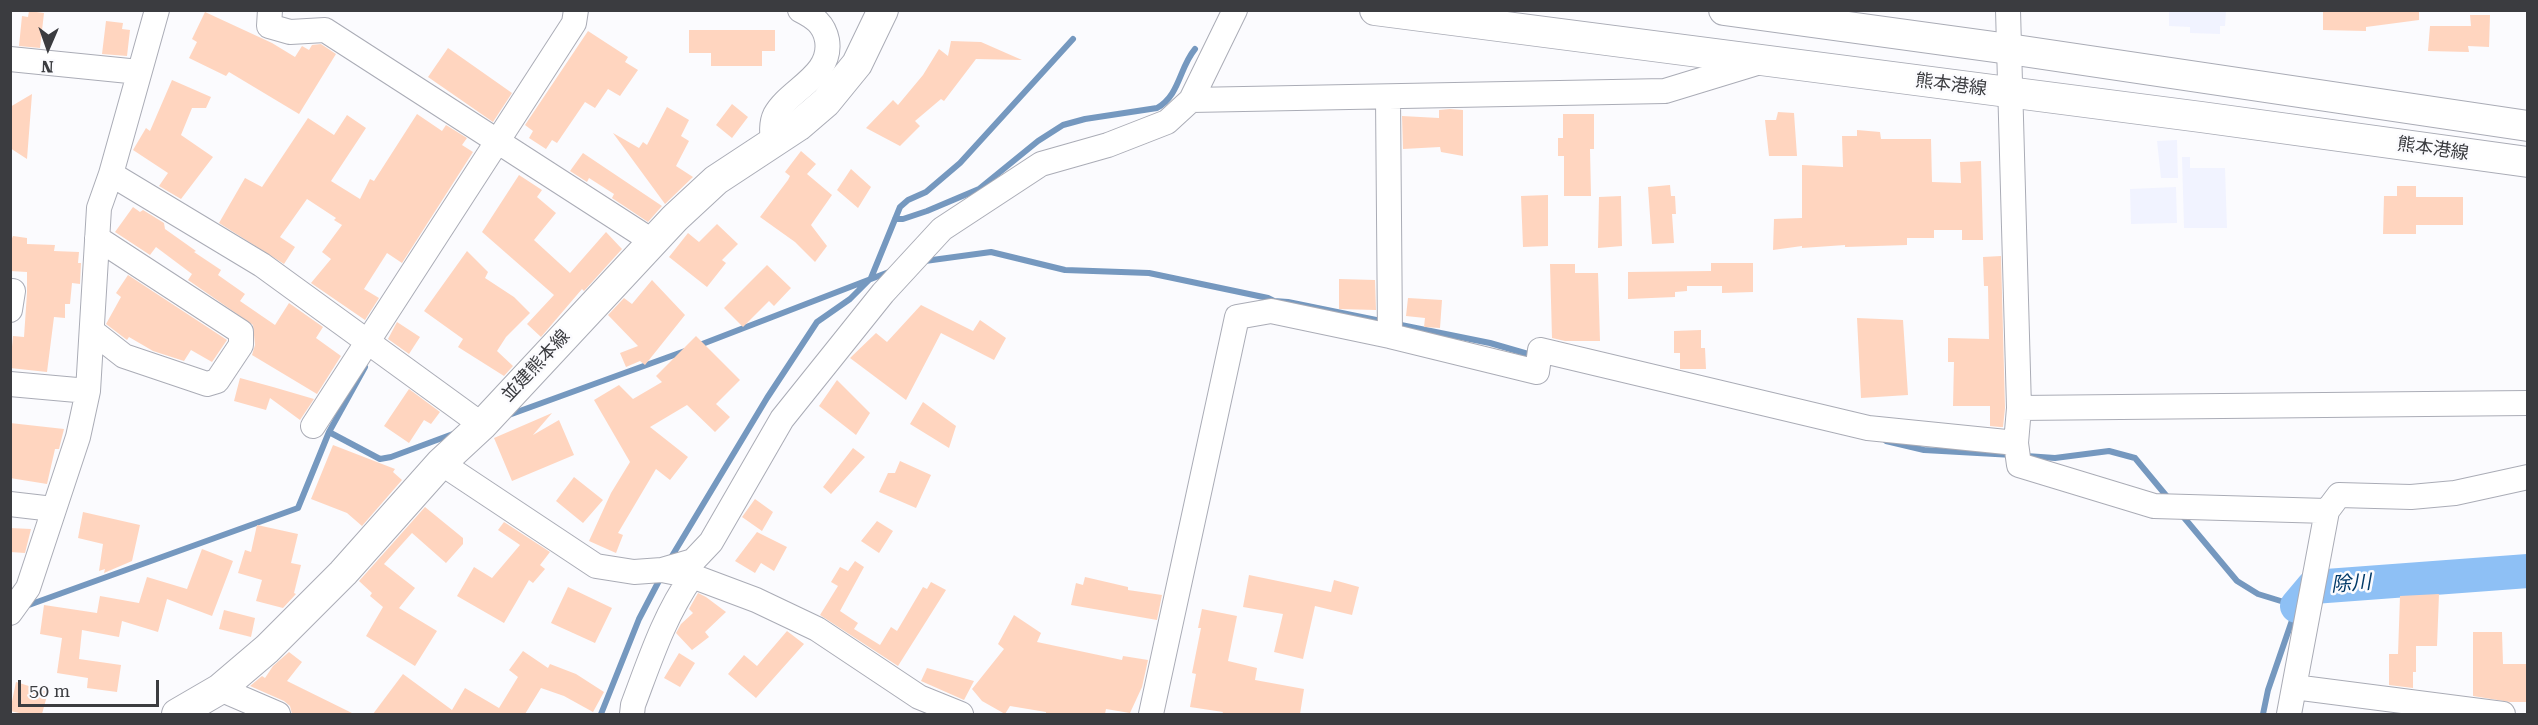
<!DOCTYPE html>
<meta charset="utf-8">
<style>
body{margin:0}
#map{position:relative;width:2538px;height:725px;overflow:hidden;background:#fbfbfe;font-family:"Roboto Serif",serif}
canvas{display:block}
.frame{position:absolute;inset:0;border:12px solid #3b3c40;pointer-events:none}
.north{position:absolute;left:18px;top:18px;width:60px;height:60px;-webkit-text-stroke:4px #fbfbfe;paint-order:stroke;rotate:182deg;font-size:16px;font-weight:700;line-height:24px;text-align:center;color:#3b3c40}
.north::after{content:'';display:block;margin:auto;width:21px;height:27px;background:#3b3c40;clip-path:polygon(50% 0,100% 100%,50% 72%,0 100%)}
.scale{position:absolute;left:18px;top:680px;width:141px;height:27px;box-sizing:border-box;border:3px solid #3b3c40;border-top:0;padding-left:8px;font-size:18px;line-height:21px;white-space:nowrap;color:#3b3c40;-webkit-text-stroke:4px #fbfbfe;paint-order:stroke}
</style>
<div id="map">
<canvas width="2538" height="725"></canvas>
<div class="frame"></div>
<div class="north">N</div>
<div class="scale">50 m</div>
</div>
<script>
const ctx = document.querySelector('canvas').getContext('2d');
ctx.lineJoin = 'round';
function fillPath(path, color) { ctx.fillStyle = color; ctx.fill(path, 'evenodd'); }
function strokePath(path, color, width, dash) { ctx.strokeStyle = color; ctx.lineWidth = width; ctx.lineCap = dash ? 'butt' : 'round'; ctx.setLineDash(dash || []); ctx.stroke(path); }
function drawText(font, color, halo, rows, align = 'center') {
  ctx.font = font + ' "Roboto Serif","Noto Sans JP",serif'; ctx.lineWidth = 5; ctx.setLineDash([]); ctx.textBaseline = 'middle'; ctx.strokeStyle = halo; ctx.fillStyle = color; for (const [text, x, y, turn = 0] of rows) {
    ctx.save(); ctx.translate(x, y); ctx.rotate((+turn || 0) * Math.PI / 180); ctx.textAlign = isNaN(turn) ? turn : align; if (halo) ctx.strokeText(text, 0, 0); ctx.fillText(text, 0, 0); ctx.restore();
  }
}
fillPath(new Path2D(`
 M2169 11H2226L2225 26H2220V34L2190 33V27L2169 26Z
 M2177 140 2178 178H2161L2157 141Z
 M2182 157H2190V168H2225L2227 228H2184Z
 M2176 187 2177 223 2131 224 2130 189Z`), '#f1f3ff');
strokePath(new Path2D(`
 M895 219H903L927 211 979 189 1038 141 1063 125 1085 119 1157 108C1180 95 1179 68 1195 49
 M925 261 991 252 1065 270 1149 273 1268 298 1274 301 1288 302 1386 322
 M1396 324 1490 343 1535 356
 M697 346 889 272
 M506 416 685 351
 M329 432 380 459 391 457 453 434
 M1886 441 1924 450 2013 455
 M2026 456 2055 458 2109 451 2135 458 2169 499
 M2181 514 2237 581 2258 594 2297 606 2268 690 2263 714
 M669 561 767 398 817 322 850 299 871 278 900 207 908 200 926 192 960 163 1073 39
 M26 606 298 508 329 432 365 367
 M601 714 639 619 662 575`), '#7598bf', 6);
strokePath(new Path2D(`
 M2297 606 2313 587 2528 571`), '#8ec0f5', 34);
fillPath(new Path2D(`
 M2323 10H2419V20L2366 27V31L2323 30Z
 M29 11 44 13 40 48 19 46 22 16 28 17Z
 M205 12 272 43 295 57 302 46 309 50 312 45 321 44 336 54 299 114 229 72 226 76 189 58 197 42 192 39Z
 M2470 15H2490L2489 47 2468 46 2469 52 2428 51 2430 26H2471Z
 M106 21 123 23 122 29 130 30 127 56 102 54Z
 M689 30H775V51H762V66H711V53H689Z
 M588 31 628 57 625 62 638 70 620 96 608 89 595 108 585 102 557 143 552 140 546 149 529 138 533 131 525 125Z
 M951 41 981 42 1022 60 976 59 944 101 941 99 915 121 920 126 900 146 866 128 893 100 898 105 923 75 939 49 948 56Z
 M448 48 512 93 493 122 428 77Z
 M172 80 211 97 206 108H192L181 135 213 157 181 199 159 186 168 173 133 150 146 128 150 131Z
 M32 94 27 159 10 148V107Z
 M732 104 748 117 732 138 716 125Z
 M667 107 689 120 681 136 689 141 676 166 693 177 665 204 613 133 639 148 643 142 647 145Z
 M1450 109 1463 110V156L1441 152 1440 147 1403 149 1402 116 1439 118V110Z
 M1778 112 1794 113 1797 156H1769L1765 120H1776Z
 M417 114 442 131 446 125 467 138 462 145 473 152 402 263 387 253 364 289 379 298 365 320 311 283 331 259 322 252 342 225 334 220 336 218 307 199 280 237 295 247 284 264 219 223 245 178 262 187 308 118 334 135 347 115 366 128 331 181 360 199 370 179 374 181Z
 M1563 114H1594V149H1590L1591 196H1564V156H1558V138H1563Z
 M1857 130 1880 132 1881 139H1931L1932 182 1961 183 1960 162 1981 161 1983 240H1962V230H1934V238H1907V245L1845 247V245L1802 248V246L1773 250 1774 219 1802 218V165L1843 167 1842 136H1857Z
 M801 151 816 164 807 174 832 195 811 225 827 246 815 262 795 242 760 217 788 180 790 176 785 172Z
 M583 153 662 206 648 222 612 198 614 194 589 178 587 182 570 171Z
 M851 169 871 187 858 208 837 190Z
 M519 175 542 190 537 197 556 213 534 240 570 273 606 232 622 249 584 291 582 289 541 337 527 324 554 295 482 232Z
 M1670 185 1671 196H1675L1676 214H1672L1674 243 1652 244 1648 187Z
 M2397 186H2416V197H2463V225H2416V234H2383L2384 196H2397Z
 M1548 195V246L1523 247 1521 196Z
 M1621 196 1622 246 1598 248 1599 197Z
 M133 207 140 212 143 210 164 223 165 229 196 251 194 252 221 270 218 275 245 294 240 301 275 325 289 303 323 327 316 338 341 356 317 394 252 355 255 345 253 325 188 280 192 274 156 247 150 255 115 232Z
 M717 224 738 244 722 260 726 263 707 287 669 257 688 233 699 242Z
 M13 236 27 238V244L55 245 54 251 79 252 78 263H81L80 284 72 283 70 304H65V318L54 317 47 372 10 368 13 336 24 337 27 293V272L10 271V243Z
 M467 251 488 272 485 278 514 297 530 313 506 337 497 351 513 366 504 376 458 347 463 339 424 311Z
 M2001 256 2005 408 2003 427H2000L1990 426V406H1953L1954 362H1948V338L1989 339 1988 286H1984L1983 257Z
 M1711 263H1753V292L1722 293V286H1687V291L1675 292V297L1628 299V272L1711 271Z
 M1550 264H1575V273H1598L1600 341H1565L1552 338Z
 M767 265 791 288 774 306 769 301 743 327 724 308Z
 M128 275 227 340 212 362 191 350 184 361 153 351 129 337 127 340 106 324 121 297 116 293Z
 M1339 279 1375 280 1376 310 1339 309Z
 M652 280 685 315 645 365 640 361 626 367 620 353 638 346 608 315 624 298 632 304Z
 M1408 298 1442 300 1440 328 1424 327 1425 318 1406 316Z
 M921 305 973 331 980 320 1006 338 994 360 941 333 906 400 850 358 876 333 887 342Z
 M1857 318 1903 320 1908 395 1861 398Z
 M397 322 420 337 409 354 388 339Z
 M1701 330V348H1705L1706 369H1680V353H1674V331Z
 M696 336 740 380 716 404 730 417 715 432 687 405 650 427 688 457 670 480 656 469 618 533 623 535 616 553 589 541 611 493 630 462 594 400 619 385 633 399 662 382 656 376Z
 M240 378 273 387 314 399 300 420 270 398 266 410 234 401Z
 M837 380 870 413 856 435 819 406Z
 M409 389 440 412 431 424 424 420 409 443 384 426Z
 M923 402 956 426 949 448 910 424Z
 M552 413 533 435 559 420 574 455 512 481 494 438Z
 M10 423 64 429 59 449H55L47 484 10 478Z
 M333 445 395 469 393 472 402 480 362 526 347 513 311 499Z
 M853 448 865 457 831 494 823 487Z
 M900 461 931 475 916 508 879 492 888 473H895Z
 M574 477 603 500 583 523 556 501Z
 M755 499 773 512 762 531 742 517Z
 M425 507 463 538V544L446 563 412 533 384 564 415 588 399 608 437 631 415 666 366 636 383 607 370 596 372 593 359 581Z
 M83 512 140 525 132 561 104 573 105 569 99 571 103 544 78 538Z
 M877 521 893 531 879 553 861 541Z
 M504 522 550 552 540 565 545 569 533 583 529 580 504 623 457 596 474 567 492 578 520 545 498 530Z
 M257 525 298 534 291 563 301 565 294 593 296 594 283 608 256 601 262 580 238 573 245 550 251 552Z
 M10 528 31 529 25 553 10 552Z
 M757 532 787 547 774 571 761 563 755 573 735 561Z
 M202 549 233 561 212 616 167 599 158 632 122 621 119 637 82 630 79 659 121 665 117 692 87 688 88 678 57 673 62 638 40 634 44 605 97 613 100 596 139 603 147 577 187 589Z
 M855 561 864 567 840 611 858 623 854 629 880 645 891 627 897 631 923 587 927 589 931 582 946 590 898 666 820 615 838 586 831 582 840 567 848 571Z
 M1249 575 1331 592 1334 580 1359 587 1352 615 1315 606 1303 659 1274 652 1283 614 1243 607Z
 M1085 577 1128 587V590L1162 595 1157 620 1071 605 1076 583 1083 585Z
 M568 587 612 608 595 643 551 623Z
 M698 593 706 597 726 612 705 632 709 637 692 650 676 633 681 624 693 613 689 609Z
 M2439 594 2437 646H2416V672H2413V688L2389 685V654H2398L2400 596Z
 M1202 609 1237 616 1228 661 1257 668 1255 680 1304 689 1300 714H1222L1223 712 1190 707 1196 674 1192 673 1201 628H1198Z
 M224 610 255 618 251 637 219 629Z
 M1014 615 1041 633 1037 642 1122 660 1123 656 1148 660 1142 687 1130 713 1106 709 1105 714H1046V712L1010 706 1005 714 982 701 972 689 1004 649 998 644Z
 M787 631 804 644 756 698 728 674 744 655 757 666Z
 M2473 632H2502L2503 664H2528V702H2510L2473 696Z
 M523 651 548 668 550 664 576 674 604 692 593 712 564 696 541 688 525 714H373L403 674 452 710 465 688 499 708 518 677 509 670Z
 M289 652 302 662 287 681 354 714H292L290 706 284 701 250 686 262 676 265 678 273 666Z
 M679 653 695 663 680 687 664 678Z
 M927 668 974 681 964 700 921 681Z
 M16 682 48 692 42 714H24L10 711Z`), '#ffd5bf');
const minor = new Path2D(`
 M270 10 269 26 290 32 325 30 652 241
 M2008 10 2019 408 2016 443 2019 465 2154 506 2327 511
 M10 59 139 72
 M1388 98 1390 336
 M1191 100 1665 91 1760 62
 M773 143C772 134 771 123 775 115 789 89 833 76 827 40 824 24 814 17 800 10
 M111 174 262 265 482 425
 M10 310 13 291
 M92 331 124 356 207 384 217 381 241 345V332L97 238
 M10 384 88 391
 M2019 408 2528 403
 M313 426 574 23 576 10
 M441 463 596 566 634 572 662 570 692 576 756 600 817 629 919 697 961 714
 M10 504 53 509
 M662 570 693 561 711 542 782 419 883 293 942 229 1041 164 1108 145 1167 122 1191 100 1235 10
 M10 613 28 588 78 437 88 391 99 208 111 174 157 10
 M2294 687 2503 714
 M220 689 278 714
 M632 714 633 705C650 660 664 616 692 576
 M1151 714 1237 317 1271 311 1390 336 1537 372 1540 350 1868 428 2016 443
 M2289 714 2327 511 2339 495 2411 497 2455 493 2528 477`);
const major = new Path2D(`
 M1375 10 2201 117 2528 162
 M1724 10 2009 49 2528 126
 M177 714 220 689 267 649 343 573 441 463 482 425 675 218 716 180 798 126 826 102 857 64 883 10`);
strokePath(minor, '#aaacb6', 26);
strokePath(major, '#aaacb6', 32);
strokePath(minor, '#fff', 24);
strokePath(major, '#fff', 30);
drawText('18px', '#3b3c40', '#fbfbfe', [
 ["熊本港線",1951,85,7],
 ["熊本港線",2433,149,8],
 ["並建熊本線",536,366,-47]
]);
drawText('italic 20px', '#003968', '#fbfbfe', [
 ["除川",2351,584,-4]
]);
</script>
